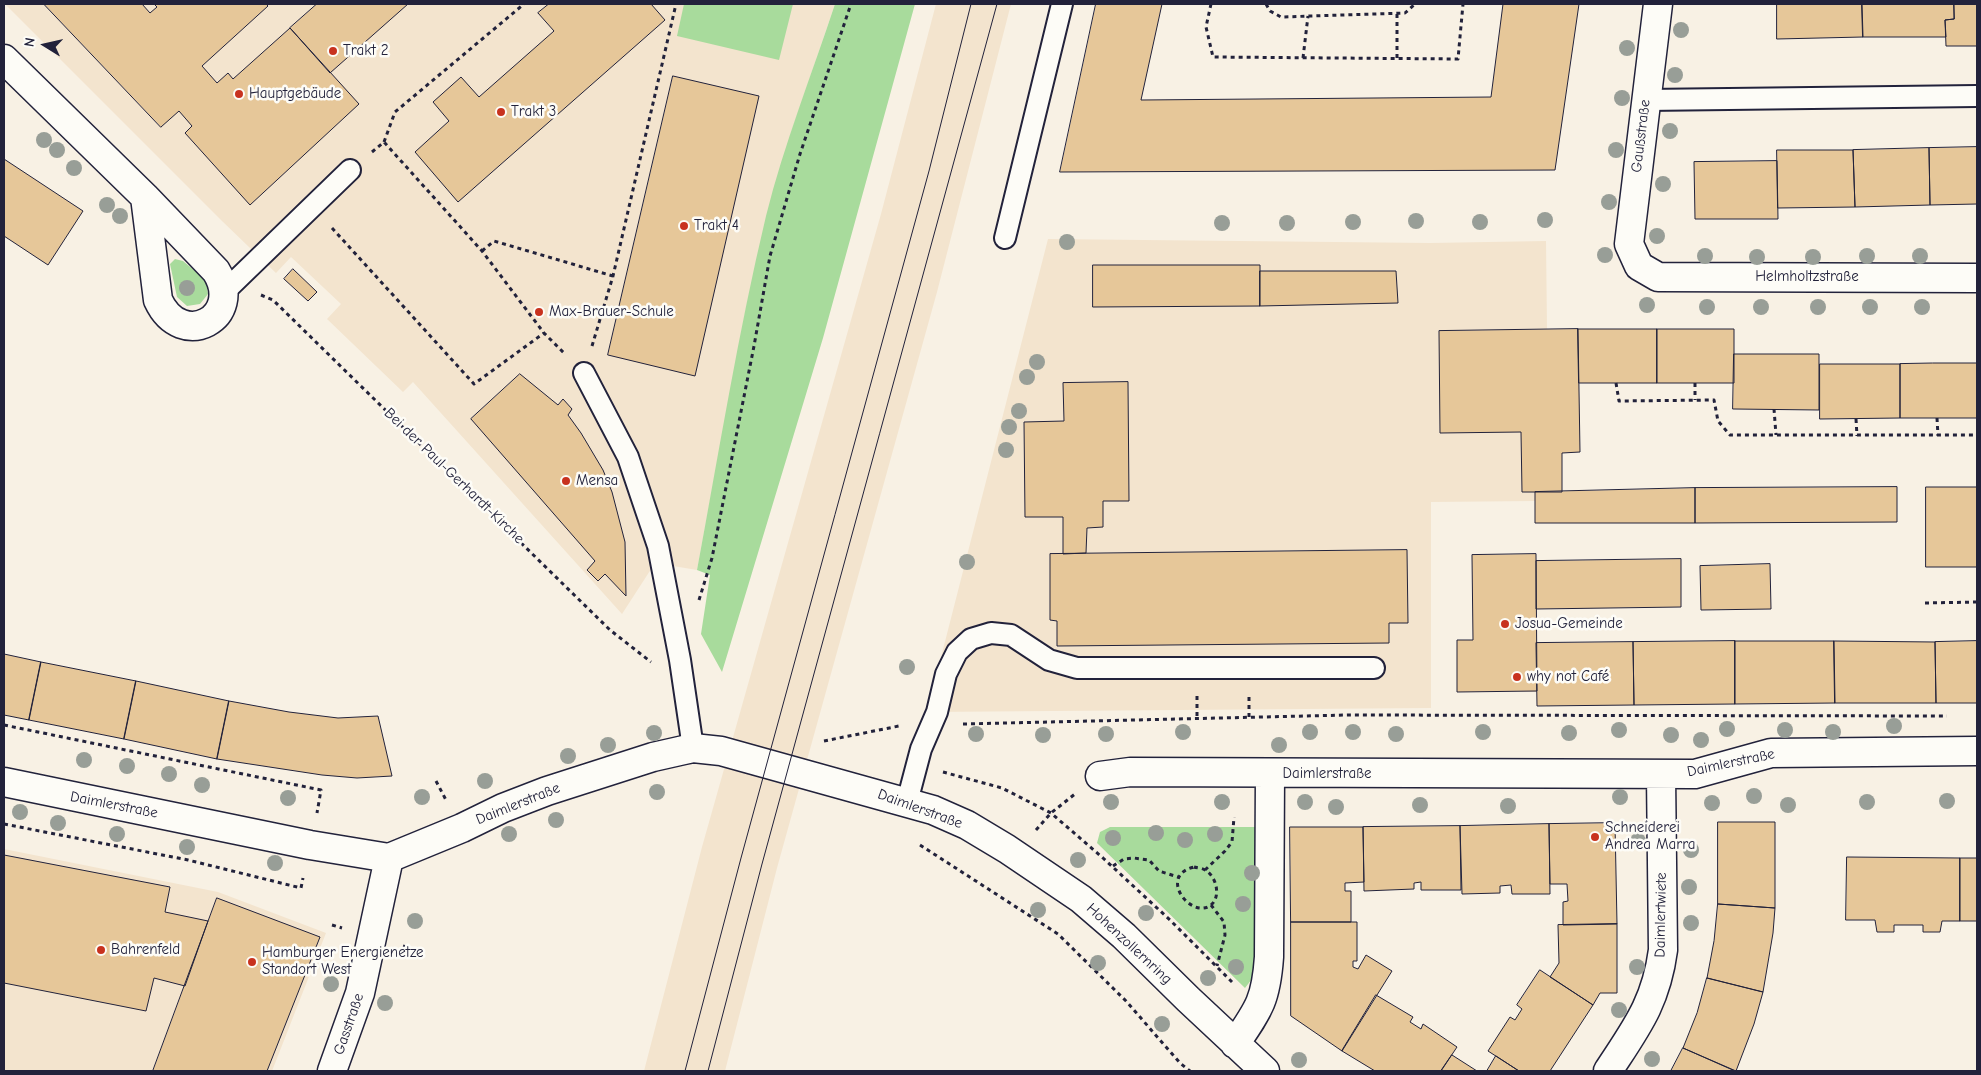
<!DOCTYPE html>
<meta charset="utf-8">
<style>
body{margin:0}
#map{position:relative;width:1981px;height:1075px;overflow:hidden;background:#f8f1e4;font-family:"Comic Neue",sans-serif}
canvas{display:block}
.frame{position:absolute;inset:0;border:5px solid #22223b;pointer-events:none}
.north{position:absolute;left:20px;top:20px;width:50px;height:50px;-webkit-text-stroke:4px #fdfcf7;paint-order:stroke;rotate:280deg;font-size:14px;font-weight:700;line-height:20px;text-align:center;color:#22223b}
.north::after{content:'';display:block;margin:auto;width:18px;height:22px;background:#22223b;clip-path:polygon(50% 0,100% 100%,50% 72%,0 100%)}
</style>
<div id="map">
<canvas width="1981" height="1075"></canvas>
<div class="frame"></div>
<div class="north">N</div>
</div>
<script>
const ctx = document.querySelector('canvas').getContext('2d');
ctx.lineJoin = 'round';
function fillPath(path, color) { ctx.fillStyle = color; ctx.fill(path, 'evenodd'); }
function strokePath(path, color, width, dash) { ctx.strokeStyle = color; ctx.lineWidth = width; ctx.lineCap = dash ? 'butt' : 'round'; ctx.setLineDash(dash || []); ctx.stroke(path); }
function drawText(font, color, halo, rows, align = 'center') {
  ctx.font = font + ' "Comic Neue",sans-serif'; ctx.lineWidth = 5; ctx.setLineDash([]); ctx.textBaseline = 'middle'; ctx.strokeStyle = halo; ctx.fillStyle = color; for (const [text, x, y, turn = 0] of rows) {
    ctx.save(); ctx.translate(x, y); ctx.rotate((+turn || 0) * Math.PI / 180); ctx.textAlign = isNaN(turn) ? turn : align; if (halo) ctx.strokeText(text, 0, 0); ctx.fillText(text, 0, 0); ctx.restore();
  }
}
fillPath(new Path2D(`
 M5 4H835L791 133 747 303 697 570 655 563 622 614 413 382 403 392 327 319 341 304 291 257 276 273 222 221Z
 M936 4H1011L937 292 777 868 725 1071H644L702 847 881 214Z
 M1048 239 1430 243 1546 241 1547 329H1578L1580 452 1562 453 1535 492V501L1431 502V708L927 712Z
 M4 849 218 892 326 933 272 1071H4Z`), '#f3e4ce');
fillPath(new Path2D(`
 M684 4H793L779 60 677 36Z
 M835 4H915L823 338 722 672 701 634 710 575 697 570C719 452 738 333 766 216 784 144 812 74 835 4Z
 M175 259 183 261 206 280 208 294 200 304 187 306 177 297 170 264Z
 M1110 827H1259L1255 975 1245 988 1097 843 1100 832Z`), '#a8db9c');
const building = new Path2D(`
 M44 4H142L150 13 157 7 154 4H266L268 6 202 66 217 83 228 73 233 79 290 28 359 104 250 205 185 133 192 126 179 111 161 127Z
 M317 4H408L330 73 290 28Z
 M549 4H651L665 20 458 202 415 152 449 121 433 102 461 77 479 97 554 31 538 13Z
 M1096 4H1162L1141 100 1491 97 1503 4H1579L1555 170 1060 172Z
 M1777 4H1862L1863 37 1777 39Z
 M1862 4H1954V19L1945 20 1946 37H1863Z
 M1954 4H1977V46H1946L1945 20 1954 19Z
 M673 76 759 96 695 376 608 355Z
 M1977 147V204L1930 205 1929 148Z
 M1929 148 1930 205 1855 207 1853 150Z
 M1777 150H1853L1855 207 1778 208Z
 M4 159 83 211 48 265 4 236Z
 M1777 161 1778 219H1695L1694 162Z
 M1093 265H1260V306L1093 307Z
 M293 269 317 292 308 301 284 279Z
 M1260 271H1396L1398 303 1260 306Z
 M1578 329 1580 452 1562 453V492H1522L1521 432 1440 433 1439 331Z
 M1578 329H1657V383H1579Z
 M1657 329H1734V383H1657Z
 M1734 354H1819V410L1733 409Z
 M1933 363H1977V418H1900V364Z
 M1820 364H1900V418L1820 419Z
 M520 374 558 405 563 399 572 409 568 415 581 433 603 470 612 492 625 542 626 596 605 574 598 581 587 570 595 561 471 419Z
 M1128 382 1129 501H1103V527L1087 528 1086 553 1063 554V517H1025L1024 422 1064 421 1063 383Z
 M1897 487V522L1695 523V488Z
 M1926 487H1977V567H1926Z
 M1695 488V523H1535V492Z
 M1407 550 1408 623H1389V643L1057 646V621L1050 620V554Z
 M1536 554 1537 691 1457 692V640H1473L1472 555Z
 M1681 559V607L1536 609V561Z
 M1770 564 1771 609 1701 610 1700 566Z
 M1735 641V704L1634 705 1633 642Z
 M1735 641H1834L1835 703 1735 704Z
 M1834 641 1935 642 1936 703H1835Z
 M1977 641V703H1936L1935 642Z
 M1633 642 1634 705 1537 706 1536 643Z
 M4 654 41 662 29 720 4 715Z
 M41 662 136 681 124 739 29 720Z
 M136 681 229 701 217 759 124 739Z
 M229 701 289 712 338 718 378 716 392 776 357 778 322 775 217 759Z
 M1718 822H1775V908L1718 904Z
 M1615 823 1617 924 1563 925V902L1568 901 1567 884H1550L1549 824Z
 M1549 824 1550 894H1512L1511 885 1500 886V893L1462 894 1460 826Z
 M1460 826 1461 890H1421V882L1414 883V889L1364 891 1363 827Z
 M1290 827H1363L1364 882 1345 883V891H1351V922H1291Z
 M4 855 170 887 165 912 208 921 185 986 154 978 146 1011 4 983Z
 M1847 857 1960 858V921H1942L1940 932H1923V925H1894V932H1877L1875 920H1846Z
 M1960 858H1977V921H1960Z
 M217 898 320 937 267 1071H153Z
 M1718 904 1775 908 1773 933 1763 992 1707 978 1714 941Z
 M1291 922H1357V961H1353V967L1358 969 1366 955 1392 971 1342 1051 1291 1016Z
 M1617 924V993H1600L1593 1005 1550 977 1559 963 1558 925Z
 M1540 970 1593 1005 1550 1071H1519L1488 1051 1510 1017 1515 1020 1522 1009 1517 1005Z
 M1707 978 1763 992 1754 1024 1736 1071 1683 1048 1697 1013Z
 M1376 995 1413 1017 1410 1022 1421 1029 1423 1024 1457 1047 1441 1071H1375L1342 1051Z
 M1683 1048 1735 1071H1671Z
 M1452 1055 1477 1071H1441Z
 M1496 1056 1519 1071H1487Z`);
fillPath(building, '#e6c799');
strokePath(building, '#22223b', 1);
const lane = new Path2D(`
 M1646 100 1977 96
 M1005 238 1062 4
 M224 292 350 170
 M584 373 628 457 658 546 680 660 693 748
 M907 802 921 749 937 712 946 674 957 652 971 639 991 633 1011 635 1049 660 1077 668H1374`);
const street = new Path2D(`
 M1658 4 1629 244 1639 266 1658 277 1977 278
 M4 59 145 197 216 271C245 317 182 352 158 300L145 197
 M1100 776 1130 772 1695 774 1771 753 1977 751
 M4 782 310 845 389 858 462 828 503 808 547 791 653 757 684 750 693 748 721 751 933 810 967 825 1007 849 1081 899 1124 936 1188 999 1265 1071
 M1235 1044C1259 1009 1266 1000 1269 957L1270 774
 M332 1071 360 993 389 858
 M1608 1071C1636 1028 1656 1003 1663 950L1661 775`);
strokePath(lane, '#22223b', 24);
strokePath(street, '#22223b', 31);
strokePath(new Path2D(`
 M1211 4 1206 27 1213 57 1458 59 1463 4
 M1266 4 1270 11 1281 17 1405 13 1415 4
 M1303 58 1308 16
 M1397 58V13
 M384 142 395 112 524 4
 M372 152 384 142 482 251 544 333 564 353
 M332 228 474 384 544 333
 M482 251 494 241 613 276
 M261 295 273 300 610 630 651 662
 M592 346 613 276 676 4
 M1616 383 1619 401 1714 400 1718 421 1730 435H1977
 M1695 383V400
 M1774 409 1776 435
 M1937 418 1938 436
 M1856 419 1857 436
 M699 600 712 558 754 346 770 256 800 154 851 4
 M1925 603 1977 602
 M1197 696V718
 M1249 717V697
 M963 724 1347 715 1947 716
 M4 725 321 790 317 813
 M824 741 899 726
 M943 772 1002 788 1051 813 1103 858 1170 920 1232 982
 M436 781 446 800
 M4 824 188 860 301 888 303 878
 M1036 830 1051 813 1075 794
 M920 845 1058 934 1126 1001 1180 1063 1190 1071
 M1113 866 1124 859 1134 858 1149 860 1159 871 1178 877
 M1194 867C1197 868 1202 868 1205 870 1216 876 1221 895 1212 904 1193 922 1156 876 1194 867Z
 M1205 870 1225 851 1232 842 1234 817
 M1211 905 1224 922 1225 935 1217 966
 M332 925 342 928
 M403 946 419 951`), '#22223b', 3, [4, 4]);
strokePath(lane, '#fdfcf7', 20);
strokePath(street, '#fdfcf7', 28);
strokePath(new Path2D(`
 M685 1071 741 858 929 171 971 4
 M708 1071 762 864 997 4`), '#22223b', 1);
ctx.fillStyle = '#989e97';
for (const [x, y] of [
 [1681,30],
 [1627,48],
 [1675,75],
 [1622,98],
 [1670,131],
 [44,140],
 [57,150],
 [1616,150],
 [74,168],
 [1663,184],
 [1609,202],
 [107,205],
 [120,216],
 [1545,220],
 [1416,221],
 [1353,222],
 [1480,222],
 [1222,223],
 [1287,223],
 [1657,236],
 [1067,242],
 [1605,255],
 [1705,256],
 [1867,256],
 [1920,256],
 [1757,257],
 [1813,257],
 [187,288],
 [1647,305],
 [1707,307],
 [1761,307],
 [1818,307],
 [1870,307],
 [1922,307],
 [1037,362],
 [1027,377],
 [1019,411],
 [1009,427],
 [1006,450],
 [967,562],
 [907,667],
 [1894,726],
 [1727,729],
 [1619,730],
 [1785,730],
 [1183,732],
 [1310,732],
 [1353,732],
 [1483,732],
 [1833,732],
 [654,733],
 [1569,733],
 [976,734],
 [1106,734],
 [1396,734],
 [1043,735],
 [1671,735],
 [1701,740],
 [608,745],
 [1279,745],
 [568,756],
 [84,760],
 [127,766],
 [169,774],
 [485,781],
 [202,785],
 [657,792],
 [1754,796],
 [422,797],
 [1620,797],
 [288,798],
 [1947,801],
 [1111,802],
 [1222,802],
 [1305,802],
 [1867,802],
 [1712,803],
 [1420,805],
 [1788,805],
 [1508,806],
 [1336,807],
 [20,812],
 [556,820],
 [58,823],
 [1156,833],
 [117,834],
 [509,834],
 [1215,834],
 [1113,838],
 [1185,840],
 [1638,841],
 [187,847],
 [1691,850],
 [1078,860],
 [275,863],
 [1252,873],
 [1689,887],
 [1243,904],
 [1038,910],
 [1146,913],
 [415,921],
 [1691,923],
 [1098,963],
 [1236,967],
 [1637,967],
 [1208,978],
 [331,984],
 [385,1003],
 [1619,1010],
 [1162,1024],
 [1652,1059],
 [1299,1060]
]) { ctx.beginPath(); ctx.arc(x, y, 8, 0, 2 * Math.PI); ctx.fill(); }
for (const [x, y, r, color] of [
 [333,51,5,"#c8321e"],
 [239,94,5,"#c8321e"],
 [501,112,5,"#c8321e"],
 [684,226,5,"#c8321e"],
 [539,312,5,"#c8321e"],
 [566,481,5,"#c8321e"],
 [1505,624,5,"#c8321e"],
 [1517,677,5,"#c8321e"],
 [1595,837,5,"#c8321e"],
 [101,950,5,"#c8321e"],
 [252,962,5,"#c8321e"]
]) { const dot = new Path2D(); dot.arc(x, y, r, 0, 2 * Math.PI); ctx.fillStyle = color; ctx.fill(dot); strokePath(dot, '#fdfcf7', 2); }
drawText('15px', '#22223b', '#fdfcf7', [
 ["Trakt 2",343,51],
 ["Hauptgebäude",249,94],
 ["Trakt 3",511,112],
 ["Trakt 4",694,226],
 ["Max-Brauer-Schule",549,312],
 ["Mensa",576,481],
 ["Josua-Gemeinde",1515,624],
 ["why not Café",1527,677],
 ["Schneiderei",1605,828],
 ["Andrea Marra",1605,845],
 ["Bahrenfeld",111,950],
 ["Hamburger Energienetze",262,953],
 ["Standort West",262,970]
], 'left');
drawText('15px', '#22223b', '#fdfcf7', [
 ["Gaußstraße",1641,136,-83],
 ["Helmholtzstraße",1807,277],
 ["Bei der Paul-Gerhardt-Kirche",454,476,44],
 ["Daimlerstraße",1731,763,-12],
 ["Daimlerstraße",1327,774],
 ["Daimlerstraße",518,804,-22],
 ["Daimlerstraße",114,805,11],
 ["Daimlerstraße",920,809,20],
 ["Daimlertwiete",1661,915,-89],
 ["Hohenzollernring",1129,944,43],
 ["Gasstraße",349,1024,-71]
]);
</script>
